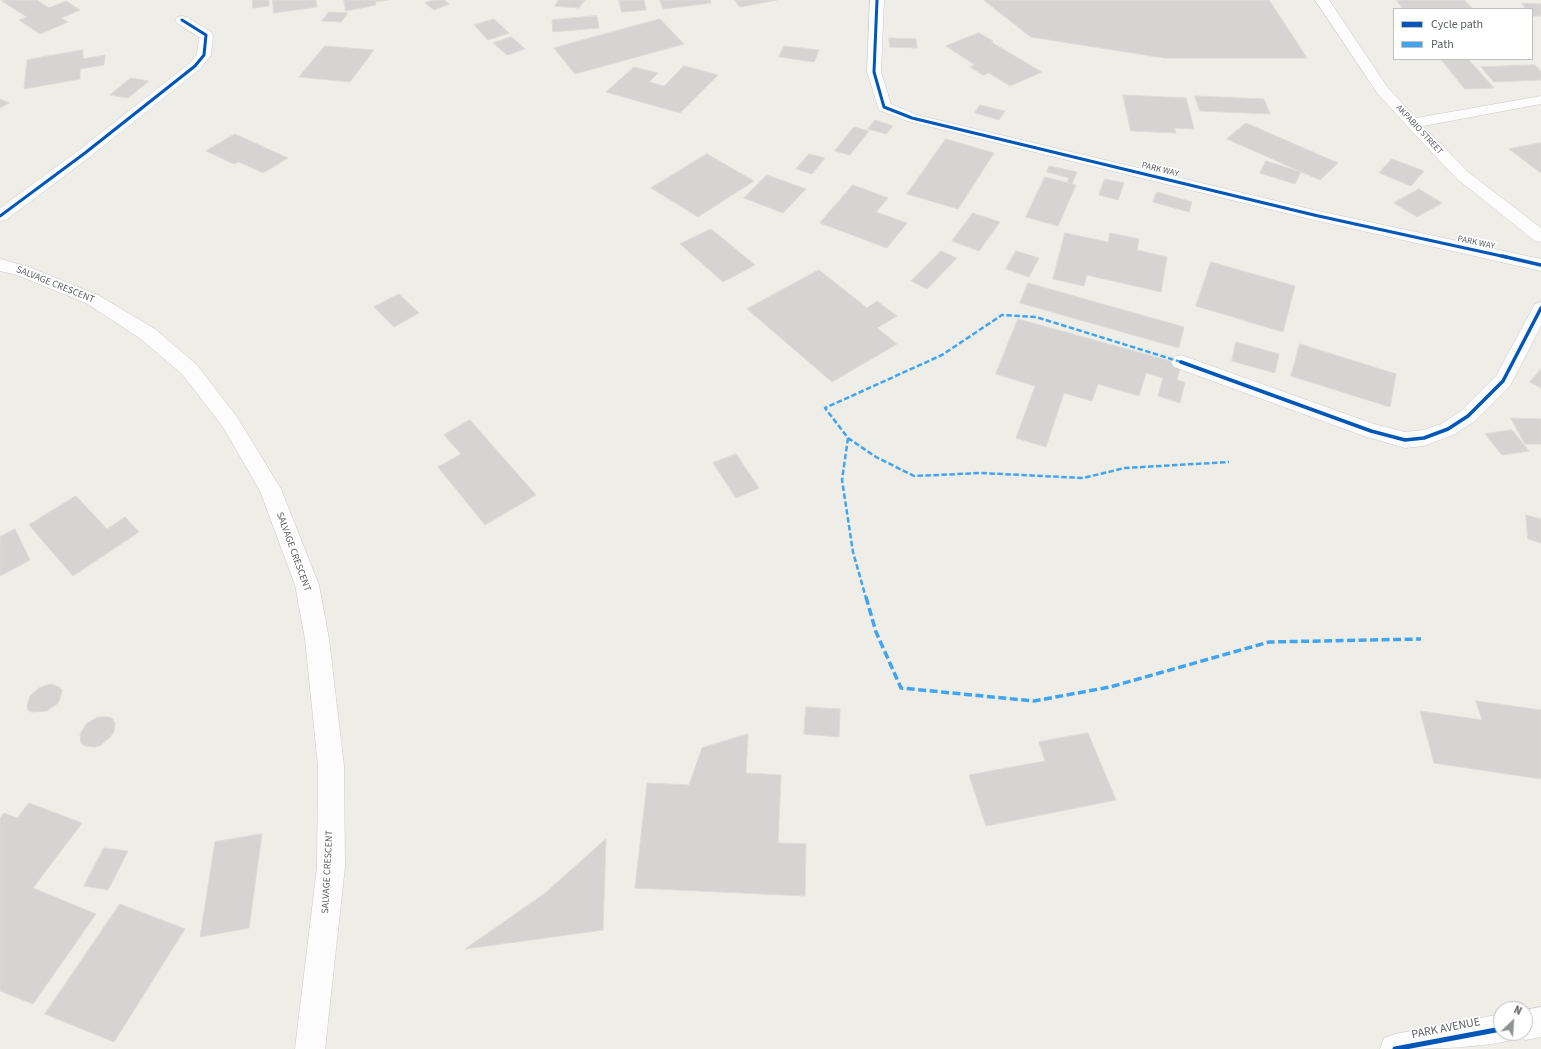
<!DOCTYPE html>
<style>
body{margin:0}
#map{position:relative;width:1541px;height:1049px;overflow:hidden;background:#eeede8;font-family:"Source Sans 3",sans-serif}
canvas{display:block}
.legend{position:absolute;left:1393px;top:8px;width:140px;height:52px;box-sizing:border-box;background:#fff;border:1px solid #bec0c2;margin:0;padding:5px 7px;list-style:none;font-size:12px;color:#5d6167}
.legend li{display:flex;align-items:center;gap:8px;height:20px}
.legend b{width:20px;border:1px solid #bec0c2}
.north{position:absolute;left:1493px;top:1001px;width:40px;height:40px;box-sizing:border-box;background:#fff;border:1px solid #bec0c2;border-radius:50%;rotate:25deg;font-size:11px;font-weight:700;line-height:16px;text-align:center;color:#5d6167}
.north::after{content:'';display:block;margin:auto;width:14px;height:18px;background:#909294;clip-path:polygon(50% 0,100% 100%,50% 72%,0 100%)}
</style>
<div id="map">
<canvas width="1541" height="1049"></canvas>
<ul class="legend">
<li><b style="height:5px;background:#0057b8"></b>Cycle path</li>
<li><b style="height:5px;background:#40a5ee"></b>Path</li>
</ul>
<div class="north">N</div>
</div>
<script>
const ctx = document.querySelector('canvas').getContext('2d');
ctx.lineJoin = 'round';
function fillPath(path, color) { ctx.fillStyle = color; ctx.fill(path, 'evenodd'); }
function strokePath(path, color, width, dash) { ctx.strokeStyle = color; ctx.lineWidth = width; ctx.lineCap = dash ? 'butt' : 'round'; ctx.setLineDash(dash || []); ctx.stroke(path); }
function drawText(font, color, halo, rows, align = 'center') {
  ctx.font = font + ' "Source Sans 3",sans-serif'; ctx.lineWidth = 3; ctx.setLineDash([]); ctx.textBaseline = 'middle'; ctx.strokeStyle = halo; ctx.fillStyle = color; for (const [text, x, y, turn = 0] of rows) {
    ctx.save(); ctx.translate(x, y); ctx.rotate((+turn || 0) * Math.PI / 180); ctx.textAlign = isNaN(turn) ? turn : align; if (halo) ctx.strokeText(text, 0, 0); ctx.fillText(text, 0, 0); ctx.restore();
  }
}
const building = new Path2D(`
 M4 0H37L49 8 66 1 80 10 61 18 68 22 40 34 19 20 27 17 2 1Z
 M253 0H269V6L253 8Z
 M273 0H316L317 7 274 13Z
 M344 0H388L375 2 376 5 346 11Z
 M434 0H444L449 4 434 10 425 3Z
 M559 0H585L579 8 555 6Z
 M619 0H644L646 10 622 12Z
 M660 0H710L711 3 663 9Z
 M735 0H777L740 7Z
 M984 0H1269L1307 58H1164L1031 37Z
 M1404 0H1464L1473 9H1403L1397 1Z
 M1522 3 1541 4V16H1532V9H1526Z
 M329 12 348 13 341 22 322 21Z
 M597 16 599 28 553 32 552 20Z
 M494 19 509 33 488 40 474 25Z
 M660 19 684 44 575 74 554 48Z
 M979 33 993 41 991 42 1042 72 1010 86 989 73 983 75 970 67 975 65 946 46Z
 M512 37 525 49 507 55 493 43Z
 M889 38 916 39 917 48 890 47Z
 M325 46 374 50 350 82 299 77Z
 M784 46 819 50 814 62 779 57Z
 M83 50V59L105 55 104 65 80 69V79L24 89 27 60Z
 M1441 59H1468L1494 88 1465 89Z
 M1535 65 1541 72V80L1494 82 1481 67Z
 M684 66 718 75 680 113 606 92 634 67 658 73 649 82 664 86Z
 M131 78 149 81 128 98 110 95Z
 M1123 95 1186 98 1194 129 1174 128 1176 133 1131 131Z
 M1195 96 1264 99 1270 114 1200 111Z
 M0 99 9 103 0 108Z
 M980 105 1005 111 999 120 975 113Z
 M875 120 893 126 886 134 868 129Z
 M1246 123 1338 163 1320 180 1227 139Z
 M854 127 869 131 850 155 835 151Z
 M235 134 288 158 263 173 239 162 234 164 206 151Z
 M946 139 994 153 958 209 907 194Z
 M1541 143V173L1509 149Z
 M707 154 754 181 698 217 651 188Z
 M809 154 825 158 812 174 796 169Z
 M1392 159 1424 171 1411 186 1379 173Z
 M1266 161 1301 172 1295 184 1260 173Z
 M1049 166 1077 172 1072 184 1067 182 1069 178 1047 172Z
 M767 175 806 189 783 213 744 198Z
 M1045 177 1076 185 1058 226 1026 217Z
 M1105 179 1124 183 1118 200 1099 195Z
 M853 185 888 198 876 212 907 223 887 248 820 223Z
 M1419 189 1442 203 1417 217 1394 203Z
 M1157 192 1192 202 1189 212 1153 202Z
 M973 213 1000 222 979 251 952 241Z
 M711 229 755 265 723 282 680 244Z
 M1065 233 1108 242 1110 233 1139 239 1137 250 1167 257 1161 292 1087 275 1084 286 1053 279Z
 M941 251 957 258 927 289 911 281Z
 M1016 251 1039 258 1029 277 1006 269Z
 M1211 262 1295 286 1283 332 1196 306Z
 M819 270 867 308 877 301 897 316 877 328 897 344 832 382 747 309Z
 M1028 283 1184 327 1179 348 1020 303Z
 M399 294 419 313 394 327 374 307Z
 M1018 319 1181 364 1177 380 1185 382 1180 403 1158 396 1163 378 1146 373 1139 396 1098 384 1092 401 1064 393 1046 447 1016 438 1035 386 996 374Z
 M1236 342 1279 354 1275 373 1232 361Z
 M1300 344 1396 374 1390 407 1291 376Z
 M1541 369V388L1530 382Z
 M1511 418 1541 419V444H1525Z
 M470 420 536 495 485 525 438 467 461 454 444 435Z
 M1512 430 1529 451 1502 455 1485 434Z
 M736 454 759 488 736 498 713 463Z
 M76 496 107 529 125 517 139 532 73 576 29 525Z
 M1526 515 1541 519V543L1528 539Z
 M15 529 30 560 0 576V537Z
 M51 684 59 687 62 690 60 699 57 704 47 711 31 712 28 710 27 706 30 696 39 688Z
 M1476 701 1541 710V779L1434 763 1420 711 1482 720Z
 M806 707 840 709 839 737 804 734Z
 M98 717H109L113 719 115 723 114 732 110 737 101 745 95 747 85 746 81 743 80 734 86 724Z
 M1088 733 1116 800 986 826 969 775 1045 761 1039 742Z
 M748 734 746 773 781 775 778 843 806 844 805 896 635 888 647 783 689 785 702 748Z
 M29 803 82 823 33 888 96 914 33 1004 0 991V818L4 813 17 818Z
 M262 834 249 928 200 937 215 842Z
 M606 839 603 930 465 949 544 894Z
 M104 848 128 851 108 890 84 886Z
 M120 904 185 929 114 1042 45 1014Z`);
fillPath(building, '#d5d4d2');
strokePath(building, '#dddbd7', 1);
const street = new Path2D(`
 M870 0H884L881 72 891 104 917 115 1314 210 1541 259V271L1314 220 907 121 879 110 867 72Z
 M1315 0H1329L1388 88 1416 118 1541 96V104L1423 126 1468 172 1541 228V242L1535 241 1456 178 1407 126 1378 94Z
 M182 16 187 17 211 32 213 35 211 55 200 69 91 156 6 220 0 221V208L79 150 190 63 197 54 199 37 177 23 175 20 177 17Z
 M1541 302V326L1510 386 1475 421 1455 434 1424 446 1405 448 1364 436 1174 367 1171 362 1174 357 1181 355 1374 424 1405 432 1423 430 1441 424 1461 411 1496 376 1535 304Z`);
const secondary = new Path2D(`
 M0 259 29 267 98 295 155 329 197 365 237 417 281 489 319 585 329 639 344 766 345 867 325 1049H295L317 867 318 766 305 639 295 585 260 491 223 427 183 375 141 339 86 303 17 275 0 271Z
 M1541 1007V1037L1525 1040 1514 1035 1512 1040C1475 1049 1420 1049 1380 1049L1384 1038 1395 1034 1501 1014V1033H1525V1010Z`);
strokePath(street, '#cbcbca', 1);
strokePath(secondary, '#c9cac9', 1);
fillPath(street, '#fcfcfc');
fillPath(secondary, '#fcfcfc');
strokePath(new Path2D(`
 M1181 362 1036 317 1002 315 942 355 825 408 848 438 876 457 914 476 981 473 1083 478 1125 468 1229 462
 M848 438 842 480 853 552 866 598`), '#40a5ee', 2.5, [5.5, 2.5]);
strokePath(new Path2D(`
 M866 597 876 632 901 688 1034 701 1110 687 1269 642 1421 639`), '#40a5ee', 3.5, [8, 3.5]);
strokePath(new Path2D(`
 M877 0 874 72 884 107 912 118 1314 215 1506 257
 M0 216 85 153 195 66 204 55 206 35 182 20`), '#0057b8', 3);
strokePath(new Path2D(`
 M1502 256 1541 265
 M1181 362 1371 431 1405 440 1424 438 1448 429 1468 416 1503 381 1541 308`), '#0057b8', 3.5);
strokePath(new Path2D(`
 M1395 1049 1501 1029`), '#0057b8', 5);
drawText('9px', '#5d6167', '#fff', [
 ["AKPABIO STREET",1419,130,47],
 ["PARK WAY",1160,170,14],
 ["PARK WAY",1476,243,12]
]);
drawText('10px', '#5d6167', '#fff', [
 ["SALVAGE CRESCENT",55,285,22],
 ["SALVAGE CRESCENT",293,552,70],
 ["SALVAGE CRESCENT",328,872,-87]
]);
drawText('12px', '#5d6167', '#fff', [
 ["PARK AVENUE",1446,1029,-11]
]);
</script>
